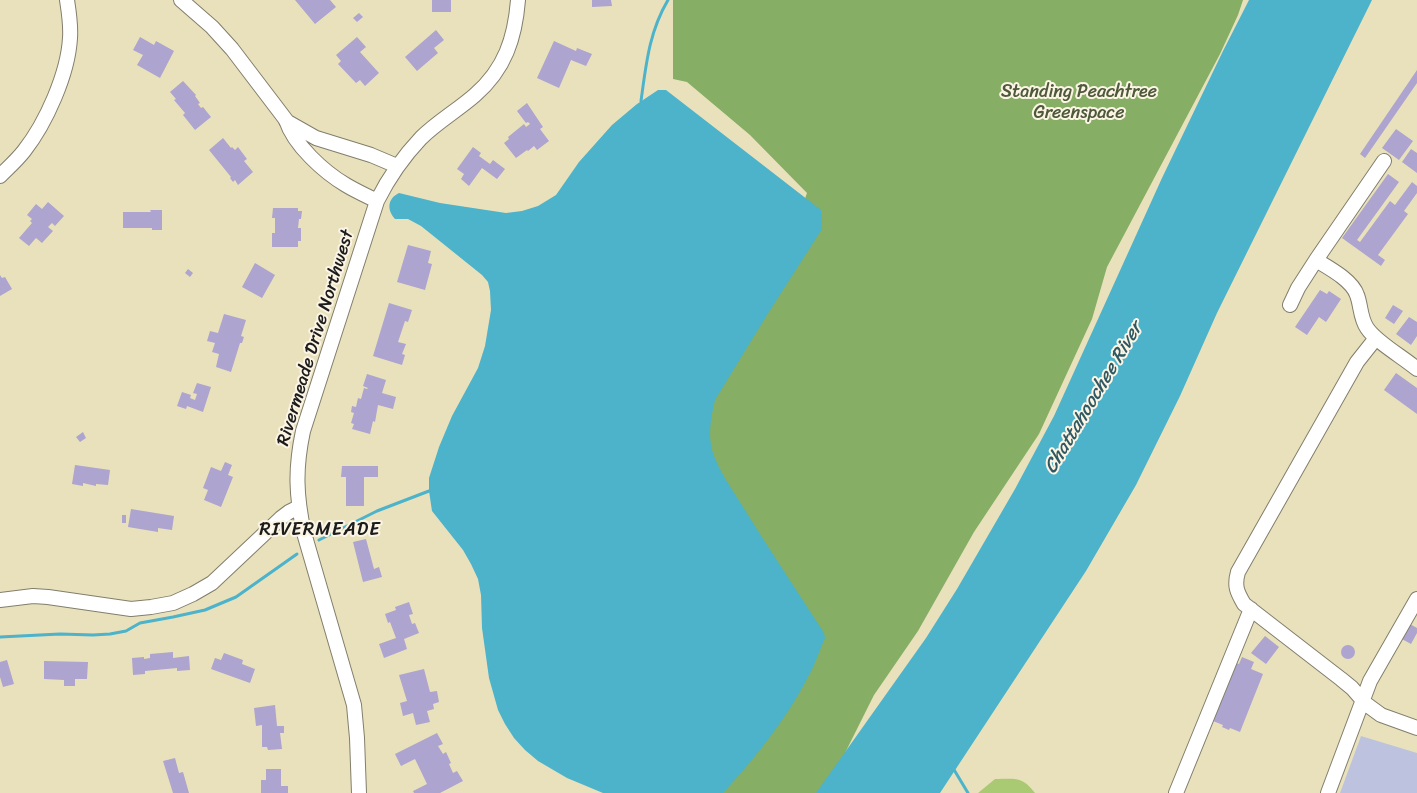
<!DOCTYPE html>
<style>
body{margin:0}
canvas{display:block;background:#e8e1bc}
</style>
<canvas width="1417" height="793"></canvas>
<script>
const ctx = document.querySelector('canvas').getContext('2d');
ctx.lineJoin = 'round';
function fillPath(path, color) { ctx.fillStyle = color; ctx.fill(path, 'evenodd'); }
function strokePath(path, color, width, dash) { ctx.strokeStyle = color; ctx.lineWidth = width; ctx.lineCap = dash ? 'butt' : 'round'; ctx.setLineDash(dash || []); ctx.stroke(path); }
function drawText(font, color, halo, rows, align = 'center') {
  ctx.font = font + ' Sriracha,sans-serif'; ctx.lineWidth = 4; ctx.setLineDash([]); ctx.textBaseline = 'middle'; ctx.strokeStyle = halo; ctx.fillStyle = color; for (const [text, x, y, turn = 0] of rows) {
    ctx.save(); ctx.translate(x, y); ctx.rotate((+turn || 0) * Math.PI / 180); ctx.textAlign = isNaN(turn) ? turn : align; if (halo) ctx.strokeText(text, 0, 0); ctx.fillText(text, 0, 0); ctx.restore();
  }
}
fillPath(new Path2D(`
 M1361 736 1417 753V793H1340Z`), '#bdc3de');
fillPath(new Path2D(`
 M995 779C1016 779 1022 776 1035 793H978Z`), '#a9ca73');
fillPath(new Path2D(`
 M673 0H1243L1238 15 1220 54 1107 267 1092 319 1039 434 974 532 918 631 874 695 833 777 822 793H709L717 474 702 413 762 320 807 193 750 135 687 82 673 79Z`), '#86ae65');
fillPath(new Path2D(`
 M1249 0H1372L1217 313 1180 396 1136 485 1086 571 940 793H816L926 638 957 589 1015 489 1054 416 1162 178 1223 51Z
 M658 90H666L821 210 822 229 767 315 715 400C711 417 708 433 712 450 718 470 732 489 743 507 769 549 797 591 824 633L825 638C819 651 815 665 808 677 785 721 756 757 723 793H603L567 778 538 761 525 750 514 738 505 724 498 710 489 678 482 628 481 595 478 579 471 564 463 550 432 511 429 491V478L439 447 452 416 478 368 485 346 491 310 490 291 488 282 482 275 421 226 408 219H395C387 210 387 199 399 193L440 203 506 213 522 211 538 206 556 195 579 162 612 125 637 104Z`), '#4cb3cb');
strokePath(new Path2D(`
 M641 101C646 65 649 32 668 0
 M319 540 377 511 429 491
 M0 637 60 634 93 635 110 634 126 631 140 623 173 617 205 610 236 597 297 554
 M953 768 968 793`), '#4cb3cb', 3);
fillPath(new Path2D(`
 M295 0H330L336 7 315 24Z
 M432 0H451V12H432Z
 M592 0H611L612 6 592 7Z
 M359 13 363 17 357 22 353 18Z
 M436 30 444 40 434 48 438 53 417 71 405 57Z
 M140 37 154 45 156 41 174 51 160 78 137 65 143 55 133 50Z
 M357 37 366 47 360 52 379 73 365 86 360 80 356 83 338 64 341 61 336 55Z
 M554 41 576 51 577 48 592 54 586 66 571 60 559 88 537 78Z
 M1417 70V83L1365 158 1360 154Z
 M183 81 196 95 195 96 200 103 198 104 201 108 203 107 211 117 195 130 183 115 185 113 174 100 176 99 170 92Z
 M527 103 543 127 540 129 549 141 537 150 534 146 528 151 527 150 516 158 504 143 509 139 508 137 524 124 526 127 530 124 528 122 526 123 517 111Z
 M1396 129 1413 141 1399 160 1382 148Z
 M223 138 231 148 232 147 235 150 238 147 247 159 244 161 253 172 238 185 235 180 233 182 230 178 231 177 209 150Z
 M473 147 481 153 479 156 490 164 493 160 505 169 497 179 482 168 469 186 461 179 464 174 457 169Z
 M1411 149 1417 153V173L1402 162Z
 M1388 174 1399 182 1357 240 1360 242 1390 201 1395 205 1412 182 1417 186V193L1404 211 1408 214 1378 255 1385 260 1381 266 1342 238Z
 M48 202 64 216 55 226 52 223 48 227 53 231 42 243 36 238 29 246 19 238 32 223 30 221 32 219 27 215 36 204 42 209Z
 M273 208H298V211H302L301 219H299L298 228H301V241H298V247H272V233H275V218H272Z
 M150 210H162V230H152V228H123V212H151Z
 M408 245 431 251 428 263 432 264 425 290 397 282Z
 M255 263 275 275 262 298 242 287Z
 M188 269 193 273 190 277 185 273Z
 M0 275 2 278 5 277 12 289 0 296Z
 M1320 290 1327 294 1329 291 1341 299 1326 322 1319 317 1307 335 1295 327Z
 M389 303 412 310 408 322 405 321 398 342 406 344 402 354 405 355 402 365 373 356Z
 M1393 305 1403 311 1394 324 1385 318Z
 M224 314 246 320 241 336 244 337 242 343H240L231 372 216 367 219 354 212 352 215 343 207 341 210 331 218 333Z
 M1409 317 1417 322V336L1411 345 1396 334Z
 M1396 373 1417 388V414L1384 390Z
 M367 374 386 380 382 393 396 397 393 409 378 405 375 422 373 421 370 434 352 429 354 424 351 423 354 413 351 412 352 406 356 407 358 398 361 399 364 388 367 389 368 388 363 386Z
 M197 383 211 387 203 412 187 406 186 409 177 406 182 392 191 395 190 398 195 400 197 394 193 393Z
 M83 432 86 438 80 442 76 437Z
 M225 462 232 465 228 475 233 477 221 507 204 500 208 490 203 488 211 467 221 471Z
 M75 465 110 470 108 485 96 484V486L83 483V486L72 484Z
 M342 466H378V477H364V506H346V477H341Z
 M131 509 174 516 172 530 158 528V532L128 527Z
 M122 515H126V523H122Z
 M366 539 374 569 379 567 382 577 363 582 353 542Z
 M409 602 413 614 409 615 412 624 415 623 419 633 404 639 407 649 384 658 379 644 396 638 390 622 388 623 385 614 396 610 395 607Z
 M1408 623 1417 628V633L1411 644 1400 638Z
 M1265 636 1279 647 1266 664 1251 653Z
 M1341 652a7 7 0 1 1 14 0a7 7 0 1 1-14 0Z
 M173 652V658L189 656 190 670 177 671V668L145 671V674L133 675 132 658 144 657V659L150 658V654Z
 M224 653 243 660 242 664 255 669 250 683 211 669 215 658 221 660Z
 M1242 657 1254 662 1251 669 1263 674 1240 732 1230 728 1229 730 1222 727 1223 725 1213 721 1236 663 1239 664Z
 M7 660 14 684 3 687 0 677V662Z
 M44 661 88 662 87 679H75V686H64V680L44 679Z
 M424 669 430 692 437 691 439 702 433 704 434 709 427 711 430 722 416 725 413 713 403 716 400 703 407 701 399 675Z
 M275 705 277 726H284V733H280L282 749 268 750 267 747H262V725L256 726 254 708Z
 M437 733 443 744 438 746 443 754 446 752 451 763 449 764 453 773 457 771 463 781 440 793H414L413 791 427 784 415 759 401 766 395 754Z
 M175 758 179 773 183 772 189 793H173L163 761Z
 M266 769H281V786H288V793H261V780H266Z`), '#ada4cf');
const minor = new Path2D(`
 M181 0 212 27 232 49 286 120C294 145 324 172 346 185 356 191 367 196 377 201
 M286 121 316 138 371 155 397 166
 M0 176C8 168 17 160 24 151 46 123 68 74 70 38 71 25 69 13 67 0
 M1316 260C1329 268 1352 280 1357 295 1361 305 1360 318 1367 328 1376 342 1403 357 1417 369
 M1290 305 1298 288 1316 260 1384 161
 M1376 338 1357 362 1238 572C1234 586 1237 592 1244 604L1341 679 1352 688 1366 704 1381 715 1417 728
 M0 600 33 596 48 597 131 609 151 607 173 603 193 594 212 583 281 518 289 512 299 507
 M359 793 357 738 354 705 304 533C296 495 295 469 303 431L377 201C389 177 403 157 421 138 437 122 458 110 475 95 505 69 515 38 518 0
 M1176 793 1251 609
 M1328 793 1370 681 1417 599`);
strokePath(minor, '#827e6c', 16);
strokePath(minor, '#fff', 14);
drawText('18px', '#4d593a', '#fcf5e5', [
 ["Standing Peachtree",1079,92],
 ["Greenspace",1079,113]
]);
drawText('18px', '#1c1c1c', '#fcf5e5', [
 ["Rivermeade Drive Northwest",316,338,-73]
]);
drawText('italic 19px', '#2f5862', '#fcf5e5', [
 ["Chattahoochee River",1094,398,-59]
]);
ctx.letterSpacing = '1px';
drawText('19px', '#1c1c1c', '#fcf5e5', [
 ["RIVERMEADE",320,530]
]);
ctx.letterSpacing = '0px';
</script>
